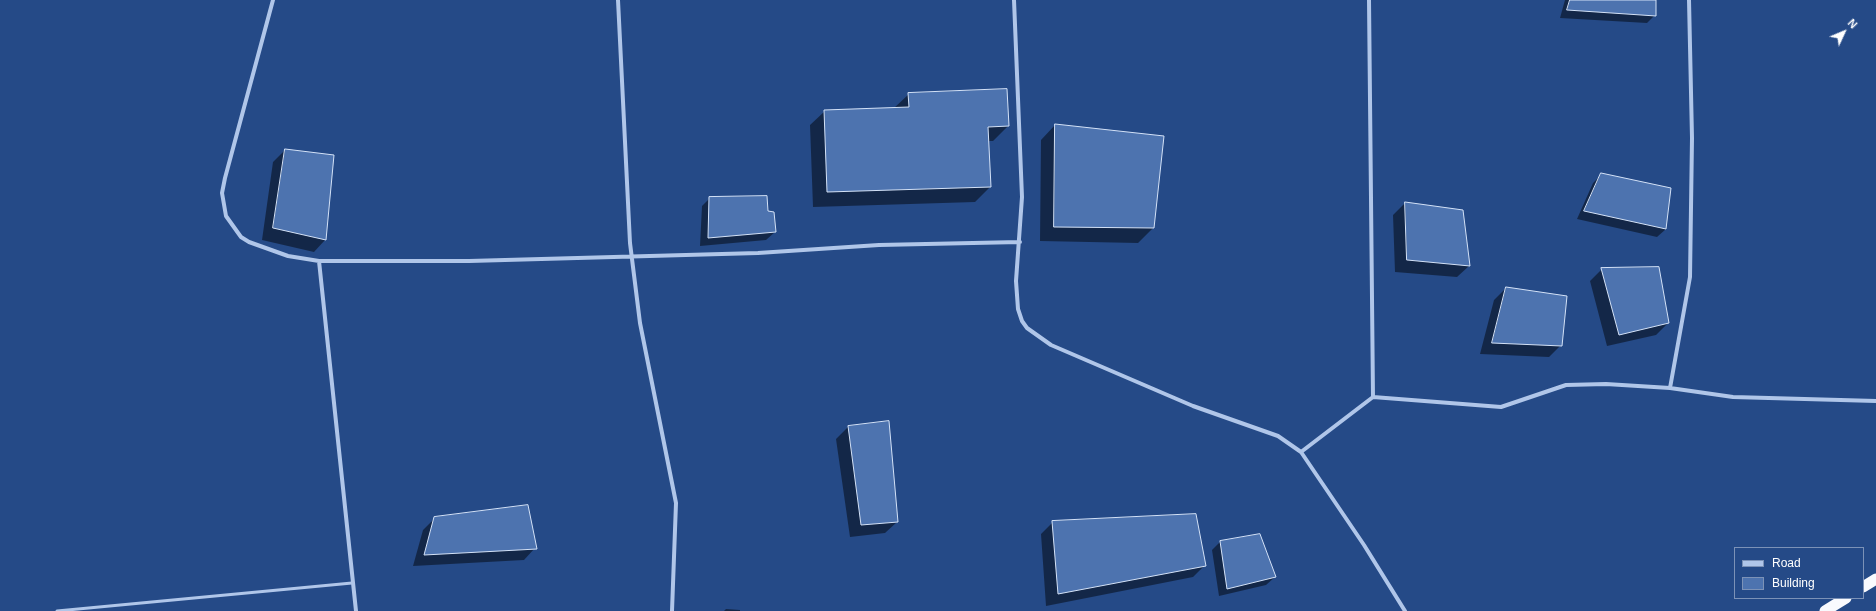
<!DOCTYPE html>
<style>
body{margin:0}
#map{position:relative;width:1876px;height:611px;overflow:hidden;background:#254a87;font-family:Helvetica,sans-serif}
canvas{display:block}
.legend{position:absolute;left:1734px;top:547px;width:130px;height:52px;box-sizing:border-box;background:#254a87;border:1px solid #7c92b7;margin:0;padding:5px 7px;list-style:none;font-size:12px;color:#fff}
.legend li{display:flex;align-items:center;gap:8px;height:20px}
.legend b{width:20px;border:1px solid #7c92b7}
.north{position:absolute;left:1824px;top:12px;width:40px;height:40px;-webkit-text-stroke:3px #254a87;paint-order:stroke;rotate:46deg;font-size:11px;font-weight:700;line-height:16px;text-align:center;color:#fff}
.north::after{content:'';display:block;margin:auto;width:14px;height:18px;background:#fff;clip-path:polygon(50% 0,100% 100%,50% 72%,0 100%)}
</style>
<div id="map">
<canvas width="1876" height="611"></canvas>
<ul class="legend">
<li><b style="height:5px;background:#b0c6e9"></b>Road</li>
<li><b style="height:11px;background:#4d73af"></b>Building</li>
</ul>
<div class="north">N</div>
</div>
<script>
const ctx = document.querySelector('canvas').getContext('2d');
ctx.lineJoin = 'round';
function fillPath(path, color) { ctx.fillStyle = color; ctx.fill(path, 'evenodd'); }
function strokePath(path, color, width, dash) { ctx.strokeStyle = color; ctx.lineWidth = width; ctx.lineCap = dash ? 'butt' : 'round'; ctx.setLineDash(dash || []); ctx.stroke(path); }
fillPath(new Path2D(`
 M1565 0H1655V15L1647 23 1560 18Z
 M1006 90 1008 126 993 141H988L990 187 975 202 813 207 810 125 825 111 894 108 909 94Z
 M1055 125 1153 228 1138 243 1040 241 1041 140Z
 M285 150 325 240 314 252 262 240 273 162Z
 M1602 174 1670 189 1666 229 1657 237 1577 219 1593 183Z
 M710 198 767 212 775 232 766 240 700 246 702 206Z
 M1405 203 1469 266 1457 277 1395 272 1393 215Z
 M1602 269 1668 323 1656 335 1607 346 1590 281Z
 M1506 288 1561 345 1549 357 1480 354 1494 300Z
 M848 427 897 522 885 533 850 537 836 439Z
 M435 518 535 548 524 560 413 566 423 530Z
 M1053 522 1205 565 1193 577 1046 606 1041 534Z
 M1220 542 1275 577 1266 585 1219 596 1212 550Z
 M726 609 740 610V611H724Z`), '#0007');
const building = new Path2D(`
 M1570 0H1656V16L1567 10Z
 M1007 89 1009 126 988 127 991 187 827 192 824 110 909 107 908 93Z
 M1055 124 1164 136 1154 228 1054 227Z
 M285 149 334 155 326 240 273 228Z
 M1601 173 1671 188 1666 229 1584 211Z
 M767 196 768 211 774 212 776 232 708 238 709 197Z
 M1405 202 1463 210 1470 266 1407 260Z
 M1659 267 1669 323 1619 335 1601 268Z
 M1506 287 1567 296 1562 346 1492 343Z
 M889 421 898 522 861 525 848 426Z
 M528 505 537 549 424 555 434 517Z
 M1196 514 1206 566 1058 594 1052 521Z
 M1260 534 1276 577 1227 589 1220 541Z`);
fillPath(building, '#4d73af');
strokePath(building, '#d4e2f7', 1);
strokePath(new Path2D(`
 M57 611 352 583`), '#b0c6e9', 3);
strokePath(new Path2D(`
 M273 0 225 178 222 193 226 216 241 237 249 242 288 256 319 261H469L758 253 879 245 1020 242
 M618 0 630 243 640 323 676 503 672 611
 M1014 0 1022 197 1016 281 1018 309 1022 321 1027 328 1051 345 1193 406 1278 436 1301 452 1364 545 1405 611
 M1369 0 1373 397
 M319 261 356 611
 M1670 388 1690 277 1692 138 1689 0
 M1301 452 1373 397 1501 407 1566 385 1606 384 1670 388 1733 397 1876 401`), '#b0c6e9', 4);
strokePath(new Path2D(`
 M1863 587 1876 579
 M1825 611 1846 598`), '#f9fafe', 11);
</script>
